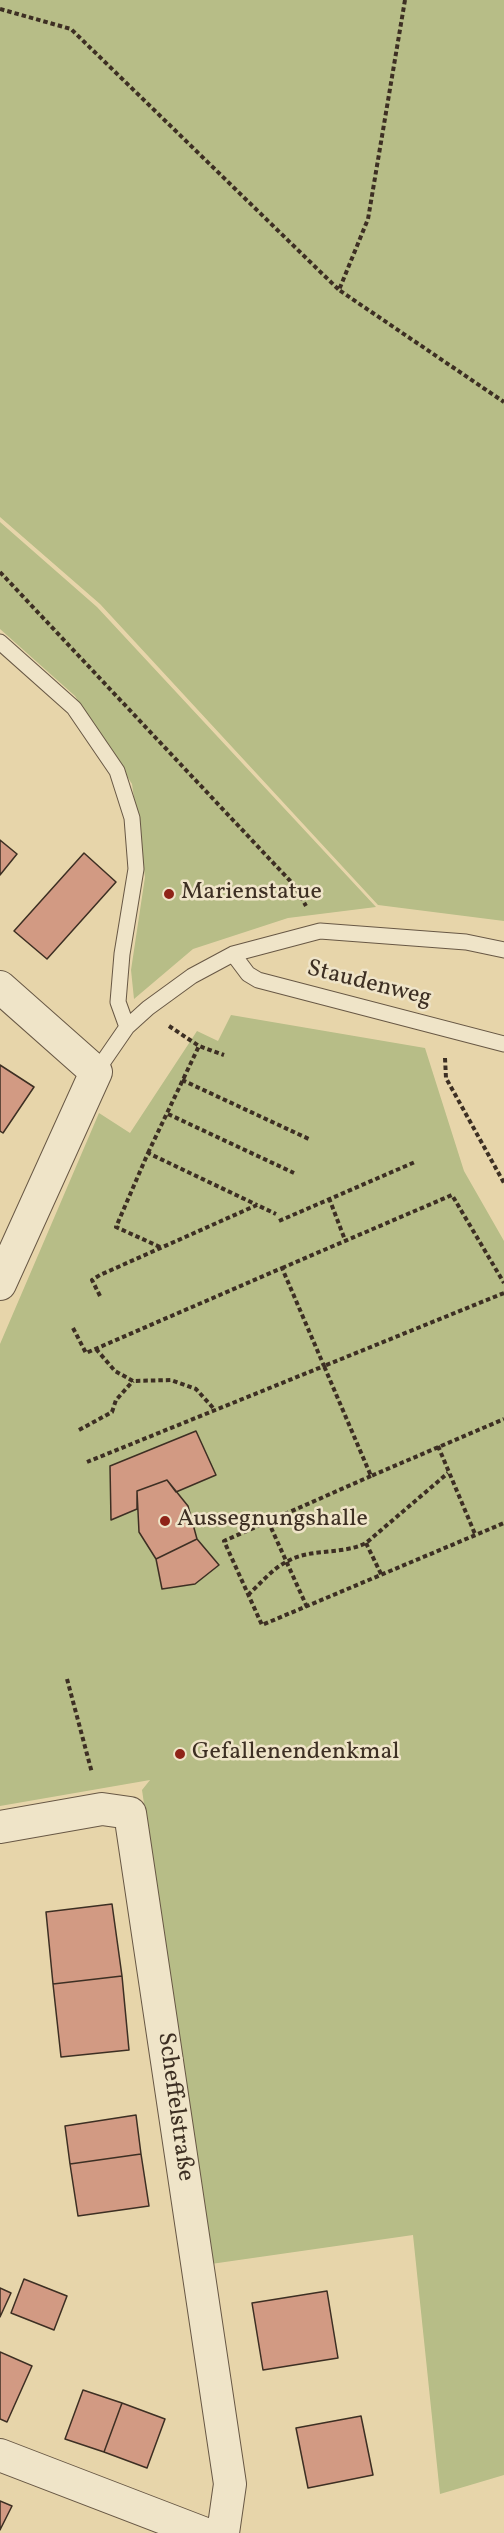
<!DOCTYPE html>
<meta charset="utf-8">
<style>
body{margin:0}
canvas{display:block;background:#e7d5aa}
</style>
<canvas width="504" height="2533"></canvas>
<script>
const ctx = document.querySelector('canvas').getContext('2d');
ctx.lineJoin = 'round';
function fillPath(path, color) { ctx.fillStyle = color; ctx.fill(path, 'evenodd'); }
function strokePath(path, color, width, dash) { ctx.strokeStyle = color; ctx.lineWidth = width; ctx.lineCap = dash ? 'butt' : 'round'; ctx.setLineDash(dash || []); ctx.stroke(path); }
function drawText(font, color, halo, rows, align = 'center') {
  ctx.font = font + ' Vollkorn,serif'; ctx.lineWidth = 5; ctx.setLineDash([]); ctx.textBaseline = 'middle'; ctx.strokeStyle = halo; ctx.fillStyle = color; for (const [text, x, y, turn = 0] of rows) {
    ctx.save(); ctx.translate(x, y); ctx.rotate((+turn || 0) * Math.PI / 180); ctx.textAlign = isNaN(turn) ? turn : align; if (halo) ctx.strokeText(text, 0, 0); ctx.fillText(text, 0, 0); ctx.restore();
  }
}
fillPath(new Path2D(`
 M0 0H504V921L378 905 100 604 0 517Z
 M0 522 97 607 376 907 288 918 193 949 134 999 131 970 145 877 132 784 75 696 0 629Z
 M231 1015 425 1048 464 1171 504 1241V2475L440 2494 413 2235 211 2264 142 1790 150 1780 0 1806V1344L99 1113 130 1133 197 1031 218 1041Z`), '#b7bd87');
const building = new Path2D(`
 M0 840 17 854 0 875Z
 M84 853 116 882 47 959 14 931Z
 M0 1065 34 1087 3 1133 0 1131Z
 M196 1431 216 1475 176 1492 167 1480 137 1491V1509L111 1520 110 1466Z
 M167 1480 188 1506 197 1539 156 1559 139 1532 137 1491Z
 M197 1539 219 1565 195 1584 162 1589 156 1559Z
 M112 1904 122 1976 53 1984 46 1912Z
 M122 1976 129 2050 61 2057 53 1984Z
 M136 2115 141 2154 70 2164 65 2126Z
 M141 2154 149 2206 78 2216 70 2164Z
 M24 2279 67 2296 54 2330 11 2313Z
 M0 2288 11 2293 0 2317Z
 M327 2291 338 2358 263 2370 252 2303Z
 M0 2352 32 2366 7 2422 0 2419Z
 M83 2390 122 2403 104 2452 65 2439Z
 M122 2403 165 2419 147 2468 104 2452Z
 M361 2416 373 2475 308 2488 296 2428Z
 M0 2501 12 2506 0 2530Z`);
fillPath(building, '#d29a83');
strokePath(building, '#3d2f23', 1.5);
const service = new Path2D(`
 M0 642 74 708 117 771 132 818 136 869 122 954 118 1002 127 1027
 M233 954 248 974 258 980 504 1044
 M96 1072 127 1027 148 1008 192 976 233 954 320 931 466 942 504 950`);
const minor = new Path2D(`
 M0 987 96 1072 0 1284
 M0 1827 102 1809 130 1813 230 2484 223 2533
 M0 2455 203 2533`);
strokePath(service, '#685845', 17);
strokePath(minor, '#685845', 34);
strokePath(new Path2D(`
 M405 0 368 219 339 290 504 402
 M0 9 71 29 339 290
 M0 572 294 885 306 906
 M169 1026 199 1046 224 1055
 M445 1058 446 1078 504 1183
 M182 1080 311 1140
 M168 1114 294 1173
 M148 1153 199 1046
 M329 1198 345 1240
 M279 1221 415 1162
 M160 1247 116 1227 148 1153 257 1205
 M282 1268 452 1195 504 1283
 M504 1293 324 1366 371 1476 504 1419
 M100 1296 92 1280 100 1275 257 1205 276 1214
 M73 1328 86 1353 282 1268 324 1366 87 1462
 M96 1349 115 1371 133 1381 171 1380 196 1389 215 1410
 M79 1430 112 1412 116 1400 133 1381
 M438 1446 475 1534
 M371 1476 224 1541 262 1625 504 1523
 M268 1521 307 1607
 M366 1543 382 1576
 M248 1595C260 1584 273 1568 288 1561 311 1548 342 1555 366 1543L448 1473
 M67 1679 92 1773`), '#3d2f23', 4, [4.5, 3]);
strokePath(service, '#efe4c8', 15);
strokePath(minor, '#efe4c8', 32);
for (const [x, y, r, color] of [
 [169,894,6,"#8f2418"],
 [165,1521,6,"#8f2418"],
 [180,1754,6,"#8f2418"]
]) { const dot = new Path2D(); dot.arc(x, y, r, 0, 2 * Math.PI); ctx.fillStyle = color; ctx.fill(dot); strokePath(dot, '#efe4c8', 2); }
drawText('24px', '#3d2f23', '#efe4c8', [
 ["Marienstatue",181,894],
 ["Aussegnungshalle",177,1521],
 ["Gefallenendenkmal",192,1754]
], 'left');
drawText('24px', '#3d2f23', '#efe4c8', [
 ["Staudenweg",369,985,14],
 ["Scheffelstraße",174,2107,82]
]);
</script>
